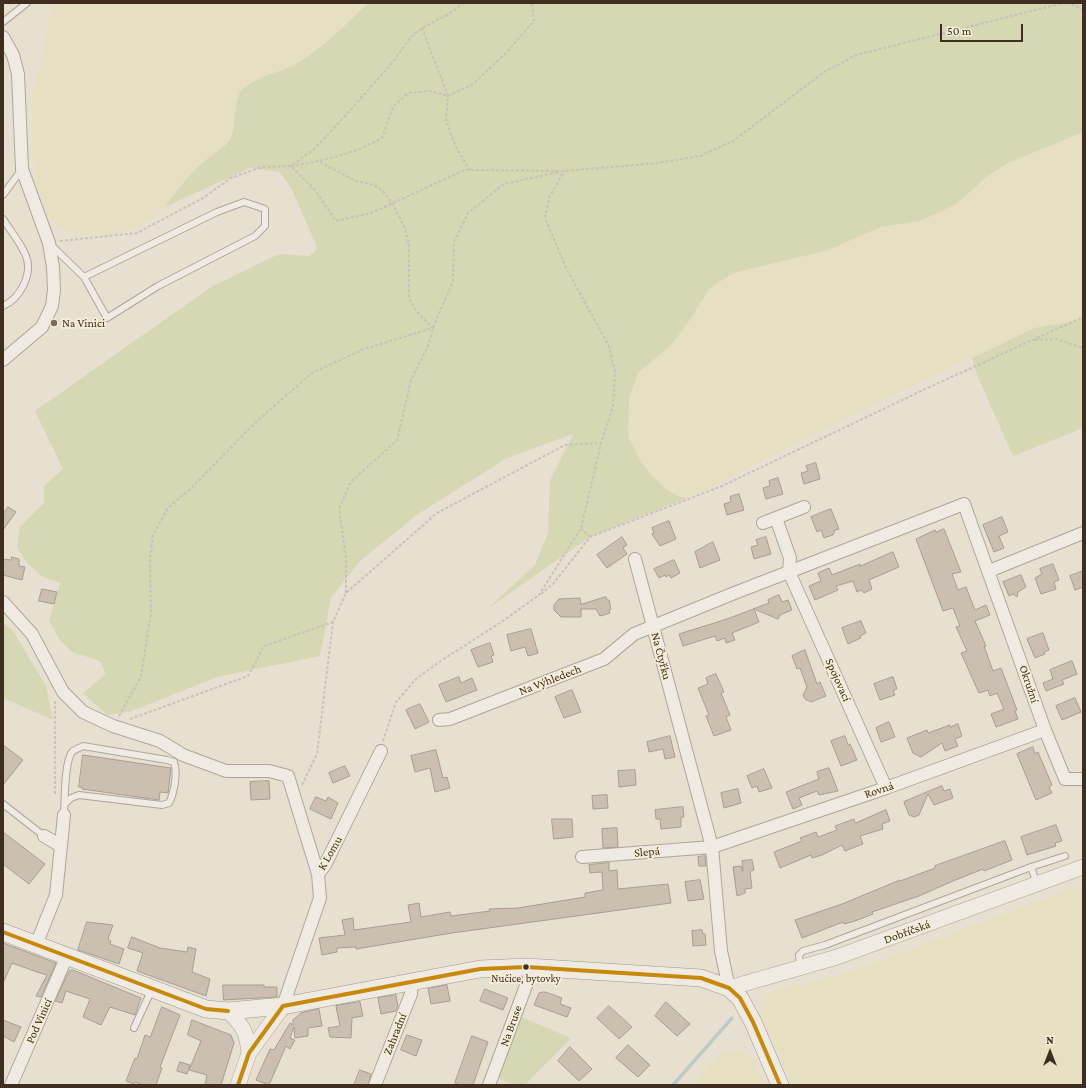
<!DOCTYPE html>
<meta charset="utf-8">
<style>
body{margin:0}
#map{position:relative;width:1086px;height:1088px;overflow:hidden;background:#e7e0d1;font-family:"Crimson Pro",serif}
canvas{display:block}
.frame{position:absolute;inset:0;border:4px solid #3d2e20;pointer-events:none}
.north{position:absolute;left:1030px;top:1032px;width:40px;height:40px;-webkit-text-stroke:3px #f7eed8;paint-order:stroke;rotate:0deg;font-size:11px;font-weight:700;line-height:16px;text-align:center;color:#3d2e20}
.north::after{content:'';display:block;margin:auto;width:14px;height:18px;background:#3d2e20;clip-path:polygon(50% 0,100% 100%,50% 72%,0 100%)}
.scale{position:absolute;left:940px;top:24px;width:83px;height:18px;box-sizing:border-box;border:2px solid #3d2e20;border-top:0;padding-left:5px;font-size:12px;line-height:14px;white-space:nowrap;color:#3d2e20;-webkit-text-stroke:3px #f7eed8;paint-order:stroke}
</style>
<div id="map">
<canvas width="1086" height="1088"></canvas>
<div class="frame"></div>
<div class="north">N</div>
<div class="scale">50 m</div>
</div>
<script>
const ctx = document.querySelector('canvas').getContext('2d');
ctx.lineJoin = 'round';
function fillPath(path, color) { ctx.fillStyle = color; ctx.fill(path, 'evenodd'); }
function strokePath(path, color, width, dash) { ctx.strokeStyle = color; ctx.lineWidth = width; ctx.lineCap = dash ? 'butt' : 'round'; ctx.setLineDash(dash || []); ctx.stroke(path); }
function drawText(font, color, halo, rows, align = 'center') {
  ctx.font = font + ' "Crimson Pro",serif'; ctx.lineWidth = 3.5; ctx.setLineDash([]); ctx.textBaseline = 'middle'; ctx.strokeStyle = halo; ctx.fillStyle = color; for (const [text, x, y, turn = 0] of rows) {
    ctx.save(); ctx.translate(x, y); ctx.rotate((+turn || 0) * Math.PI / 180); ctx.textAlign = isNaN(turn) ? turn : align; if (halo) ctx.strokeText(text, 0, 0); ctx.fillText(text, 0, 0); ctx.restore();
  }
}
fillPath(new Path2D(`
 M54 3H368L339 32 296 64 250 84 237 101 236 118 228 141 190 175 177 189 165 207 142 226 110 234 88 236 64 231 47 215 36 181 32 145V94L44 50 51 7Z
 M1079 132H1083V319L1058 325 1053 324 1035 328 853 414 702 492 687 497H680L666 489 651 475 640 460 628 437 629 399 638 373 672 343 692 317 709 289 733 273 829 250 880 227 931 216 956 204 987 177 1006 164Z
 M1083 884V1085H793L759 1012 760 1004 769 992 851 972Z
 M723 1051H740L753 1057 765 1085H692Z`), '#e6dfc2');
fillPath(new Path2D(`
 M368 3H1083V132L1006 164 987 177 956 204 931 216 919 221 880 227 829 250 733 273 709 289 692 317 672 344 638 373 629 399 628 437 640 460 651 475 666 489 680 497H689L590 537 487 609 535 565 548 533 550 481 573 434 507 458 418 514 360 561 331 598 320 656 217 677 129 712 107 715 83 693 106 674 100 661 72 652 59 639 49 621 60 583 43 577 27 563 17 547 20 527 44 503V486L63 469 35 411 211 287 279 254 309 256 315 252 317 247 291 188 280 172 250 168 165 207C176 191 188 176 202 163 210 156 221 150 228 142 239 127 231 99 244 88 260 75 280 73 296 64 323 47 346 25 368 3Z
 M1083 319V428L1013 456 977 375 972 358 1035 328 1053 324 1058 325Z
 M3 623 12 629 46 686 53 720 3 698Z
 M521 1017 571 1038 525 1085H514L498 1078Z`), '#d6d7b3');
strokePath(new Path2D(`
 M673 1085 732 1018`), '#bcccc2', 3.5);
const building = new Path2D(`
 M816 463 820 479 804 484 801 473 808 471 806 466Z
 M778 478 783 494 766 499 763 488 770 486 769 481Z
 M739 494 744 510 727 515 724 504 731 502 730 497Z
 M8 507 16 512 3 530V515Z
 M831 509 839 529 835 530 833 535 824 538 821 530 817 532 811 517Z
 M1002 517 1008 532 999 536 1004 548 994 552 983 525Z
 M669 521 676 539 660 546 652 534 654 533 652 528Z
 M944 529 961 572 952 574 958 590 966 587 975 610 986 605 990 615 975 621 986 646H984L993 671 1001 668 1017 710 1015 711 1018 719 996 727 991 714 1004 709 997 693 990 696 988 690 979 693 961 653 967 651 956 627 960 626 953 608 943 611 916 539 935 530 936 532Z
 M622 537 627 545 623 548 627 554 607 568 597 555Z
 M766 537 771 554 754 559 751 547 758 545 756 540Z
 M713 542 720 560 700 568 695 552Z
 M893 552 899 567 869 580 872 589 864 593 861 590 857 592 853 581 836 586 838 590 815 600 809 586 821 581 818 573 829 568 832 575 860 564V566Z
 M12 557 19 559V566L25 567 22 580 3 575V559L11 560Z
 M674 560 680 573 671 578 669 575 666 577 665 575 659 578 654 569Z
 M1053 564 1059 580 1054 582 1056 589 1041 594 1035 578 1042 574 1040 569Z
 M1083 571V587L1075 590 1070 576Z
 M1021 575 1026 587 1018 592 1017 597 1013 594 1009 596 1003 582Z
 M42 589 57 592 54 604 39 601Z
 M779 595 782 602 788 600 792 610 780 615 778 619 754 609 759 622 732 633 735 640 726 643 725 638 717 641 715 636 683 646 679 634 727 619 769 603 768 600Z
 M606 597 607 600H609L611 609 609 610 610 613 600 616 596 609H581V617H561L554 610V605L559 599 580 598 581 604Z
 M861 621 866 633 860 636 861 638 848 644 842 628Z
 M531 629 538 653 528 656 525 647 511 651 507 635Z
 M1043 633 1049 650 1044 652 1045 654 1035 658 1027 639Z
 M490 643 494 655 491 656 493 662 478 667 471 650Z
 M805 650 817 684 820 682 826 696 811 702 805 699 803 695 807 687 800 668 797 669 792 656Z
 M1072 661 1077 674 1062 680 1064 684 1046 691 1043 683 1053 679 1050 670Z
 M716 674 724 692 721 693 730 715 726 717 731 730 714 736 706 716 709 715 698 688 708 684 706 678Z
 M459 677 461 683 472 678 477 690 446 702 439 685Z
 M893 677 897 689 893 691 895 695 880 700 874 684Z
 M572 690 581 712 564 718 555 697Z
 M1075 698 1081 712 1062 720 1056 706Z
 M420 704 429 722 415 729 406 710Z
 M889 722 895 737 881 742 876 728Z
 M958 724 962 736 955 739 958 746 945 751 942 743 921 757 913 753 907 738 927 730 928 733 950 725V727Z
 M670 736 675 757 665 759 663 749 649 752 647 742Z
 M845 736 848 745 850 744 857 760 841 766 831 741Z
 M3 745 23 760 3 785Z
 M1033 747 1035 754 1038 752 1052 785 1049 787 1052 793 1036 800 1017 754Z
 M436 750 443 778 447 777 450 788 435 792 430 768 415 772 411 756Z
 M83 755 171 768 168 793 160 792 159 800 82 789V787H79Z
 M345 766 350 776 333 783 329 773Z
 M829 768 838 791 819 795 817 791 799 798 802 805 793 809 786 792 819 779 817 772Z
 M764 769 772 788 759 792 757 786 752 788 747 776Z
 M635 770 636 785 619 787 618 771Z
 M269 781 270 799 251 800 250 782Z
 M942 786 944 791 950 789 953 798 934 805 928 794 919 815 914 817 909 815 904 802Z
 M738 789 741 803 724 808 721 793Z
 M607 795 608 808 593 809 592 796Z
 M316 797 326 801 328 797 338 803 331 819 310 809Z
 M683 807 684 817H681V827L661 829 660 819H656L655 810Z
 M886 810 890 821 882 824 883 829 860 836 863 844 845 851 842 845 822 855 812 858 811 855 780 868 774 852 802 841 800 838 816 832 818 837 837 830 835 826 854 819 855 823Z
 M552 819H572L573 837 554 839Z
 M1056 825 1062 841 1055 843 1056 846 1027 855 1021 837Z
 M617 828 618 847 603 848 602 829Z
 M3 832 45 864 29 884 3 864Z
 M1005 841 1012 860 984 871 983 869 953 881 919 896 878 910 872 912 873 914 855 921 844 924 843 922 802 938 795 920 842 904 900 880V881L935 868V866Z
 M705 856 706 866H699L698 857Z
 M752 860 754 870 750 871 752 888 745 889V893L737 896 733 867 741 866 742 871H743L742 861Z
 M609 863V871L617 870 618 889 668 884 671 903 452 933 356 949V947L337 948V952L322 955 319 938 345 935 342 920 353 918 354 930 411 922 408 905 419 903 421 917 450 912 451 916 490 911 489 909 518 908 585 897V893L603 890 602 872 590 873 589 865Z
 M700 880 704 899 688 901 685 882Z
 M87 922 113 925 108 939 111 941 110 944 124 949 119 964 78 950Z
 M702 930 703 934H705L706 945 693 946 692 931Z
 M132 937 160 948 187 952 188 947 196 949 192 972 210 979 206 996 137 971 143 953 128 948Z
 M3 943 56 963 41 997 36 996 47 975 37 972 12 963 3 983Z
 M73 970 141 998 135 1015 110 1007 101 1025 83 1017 90 999 66 991 62 1003 55 1001 69 971Z
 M223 985H264V987H277V997L224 1000Z
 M447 985 450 1001 431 1004 428 989Z
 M485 989 508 998 503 1010 480 1001Z
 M545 992 562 998 560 1004 571 1008 567 1017 534 1005 539 993Z
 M396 995 398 1007 396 1011 381 1014 378 998Z
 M360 1002 363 1016 352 1018 351 1038 330 1037 328 1028 340 1026 336 1006Z
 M666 1002 690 1024 677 1036 655 1016Z
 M609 1006 632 1027 619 1039 597 1018Z
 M162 1007 180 1015 160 1067 162 1068 156 1085H143L135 1082 134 1084 126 1081 135 1058 137 1059 145 1035 150 1037Z
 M319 1009 322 1026 308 1028V1036L295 1038 294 1027 290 1038 295 1040 290 1049 286 1046 269 1085 256 1080 270 1049 274 1050 290 1023 293 1025V1020L301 1013Z
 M3 1020 21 1027 14 1042 3 1036Z
 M192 1020 231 1035 234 1043 221 1085H205L207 1075 189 1070 201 1041 188 1035Z
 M407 1035 422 1040 416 1056 401 1050Z
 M472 1036 488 1042 473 1085H460L455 1083Z
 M628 1045 650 1065 638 1077 616 1058Z
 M570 1047 592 1069 579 1081 558 1061Z
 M180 1062 190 1065 187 1074 177 1071Z
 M360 1070 371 1074 368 1085H354Z`);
fillPath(building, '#cbbfb2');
strokePath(building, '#a89c90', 1);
const service = new Path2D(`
 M3 22 27 3
 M3 195 22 169
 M3 219C10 230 22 245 26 256 33 274 20 299 3 306
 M51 245 84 277 217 212 244 202 265 209V226L255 236 158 286 107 318 84 277
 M3 804 44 836
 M64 815C65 800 64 763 72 752 75 749 80 748 83 746L167 760 174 762C178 773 174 793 169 803L162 805 79 795 71 798 65 804
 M1037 884 1031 867 1065 856
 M800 968 799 955 803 951 825 945 1031 867
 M134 1028 152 989`);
const minor = new Path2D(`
 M3 37 13 55 18 74 22 169 49 243 53 267 54 290 52 306 42 327 3 360
 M776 518 790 558 789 572 886 788
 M763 523 804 507
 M635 559 712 847 721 951 729 988
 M989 571 1083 533
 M3 602 32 634 63 692 83 712 113 726 160 741 183 755 226 771H269L288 776 318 874 320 898 283 1006
 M439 720 450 719 604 659 634 634 732 594 964 504 1045 730 1065 779H1083
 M44 836 61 846
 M582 857 712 847 886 788 1045 730
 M318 874 325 865 381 751
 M36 945 56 895 64 815
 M11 1085 67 956
 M375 1085 411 994 412 982
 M489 1085 533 967`);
const tertiary = new Path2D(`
 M729 988 837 957 1083 867
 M228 1011C243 1026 247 1032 249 1053
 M238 1085 249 1053 283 1006`);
const secondary = new Path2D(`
 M3 932 206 1009 228 1011 283 1006 480 969 527 967 701 978 729 988 740 998 753 1022 780 1085`);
strokePath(service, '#ada599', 8);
strokePath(minor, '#ada599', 14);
strokePath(tertiary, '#ada599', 16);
strokePath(secondary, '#9c958a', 18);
strokePath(new Path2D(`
 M464 3 447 15 422 28 411 37 392 63 346 115 314 149 291 166C322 161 354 154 382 138L393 107 408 93 430 91 448 96 473 84 505 54 534 21 532 3
 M1067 3 1083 9
 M422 28 448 96 446 119 451 135 458 151 470 170
 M60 241 137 233 203 198 231 178 262 167 291 166 315 190 336 221 371 213 465 170 564 171 658 163 700 156 733 141 824 72 856 55 1063 3
 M1035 340 1056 339 1083 348
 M581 528 590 537
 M346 593V557L339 509 351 482 397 440 411 380 428 346 433 328 453 281 454 242 468 213 504 184 559 172
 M541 594 553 584 590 537 722 486 921 391 1083 317
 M55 701V796
 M119 716 141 677 151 613 150 558 153 535 168 508 190 489 257 421 312 373 364 349 433 328 417 312 409 298V245L405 228 392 203 382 190 374 185 356 181 320 162
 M130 719 248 676 264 646 333 622
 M383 741 396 702 416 679 442 660 500 623 539 595 581 528 601 443 613 406 615 372 609 346 567 270 545 218 549 198 564 171
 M302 785 317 754 333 622 346 593 437 513 565 445 601 443`), '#c8c2b9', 2, [3, 2]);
strokePath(service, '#efebe3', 6);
strokePath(minor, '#efebe3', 12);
strokePath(tertiary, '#efebe3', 15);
strokePath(secondary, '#efebe3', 17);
strokePath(new Path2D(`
 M3 932 206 1009 228 1011
 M283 1006 480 969 527 967 701 978 729 988 740 998 753 1022 780 1085
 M238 1085 249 1053 283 1006`), '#c88808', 4);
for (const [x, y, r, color] of [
 [54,323,4,"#786c5e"],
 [526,967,3.5,"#3d2e20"]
]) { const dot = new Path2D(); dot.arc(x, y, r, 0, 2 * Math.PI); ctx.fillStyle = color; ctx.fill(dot); strokePath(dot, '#f7eed8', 1.5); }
drawText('11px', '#3d2e20', '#f7eed8', [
 ["Nučice, bytovky",526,979]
]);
drawText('12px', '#3d2e20', '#f7eed8', [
 ["Na Vinici",62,323]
], 'left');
drawText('12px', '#3d2e20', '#f7eed8', [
 ["Na Čtyřku",661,656,75],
 ["Na Výhledech",550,680,-21],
 ["Spojovací",838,680,66],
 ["Okružní",1029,684,71],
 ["Rovná",879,790,-19],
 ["Slepá",647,852,-5],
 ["K Lomu",330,853,-60],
 ["Dobříčská",907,932,-20],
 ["Pod Vinicí",39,1021,-66],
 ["Na Bruse",511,1026,-70],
 ["Zahradní",395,1034,-68]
]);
</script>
